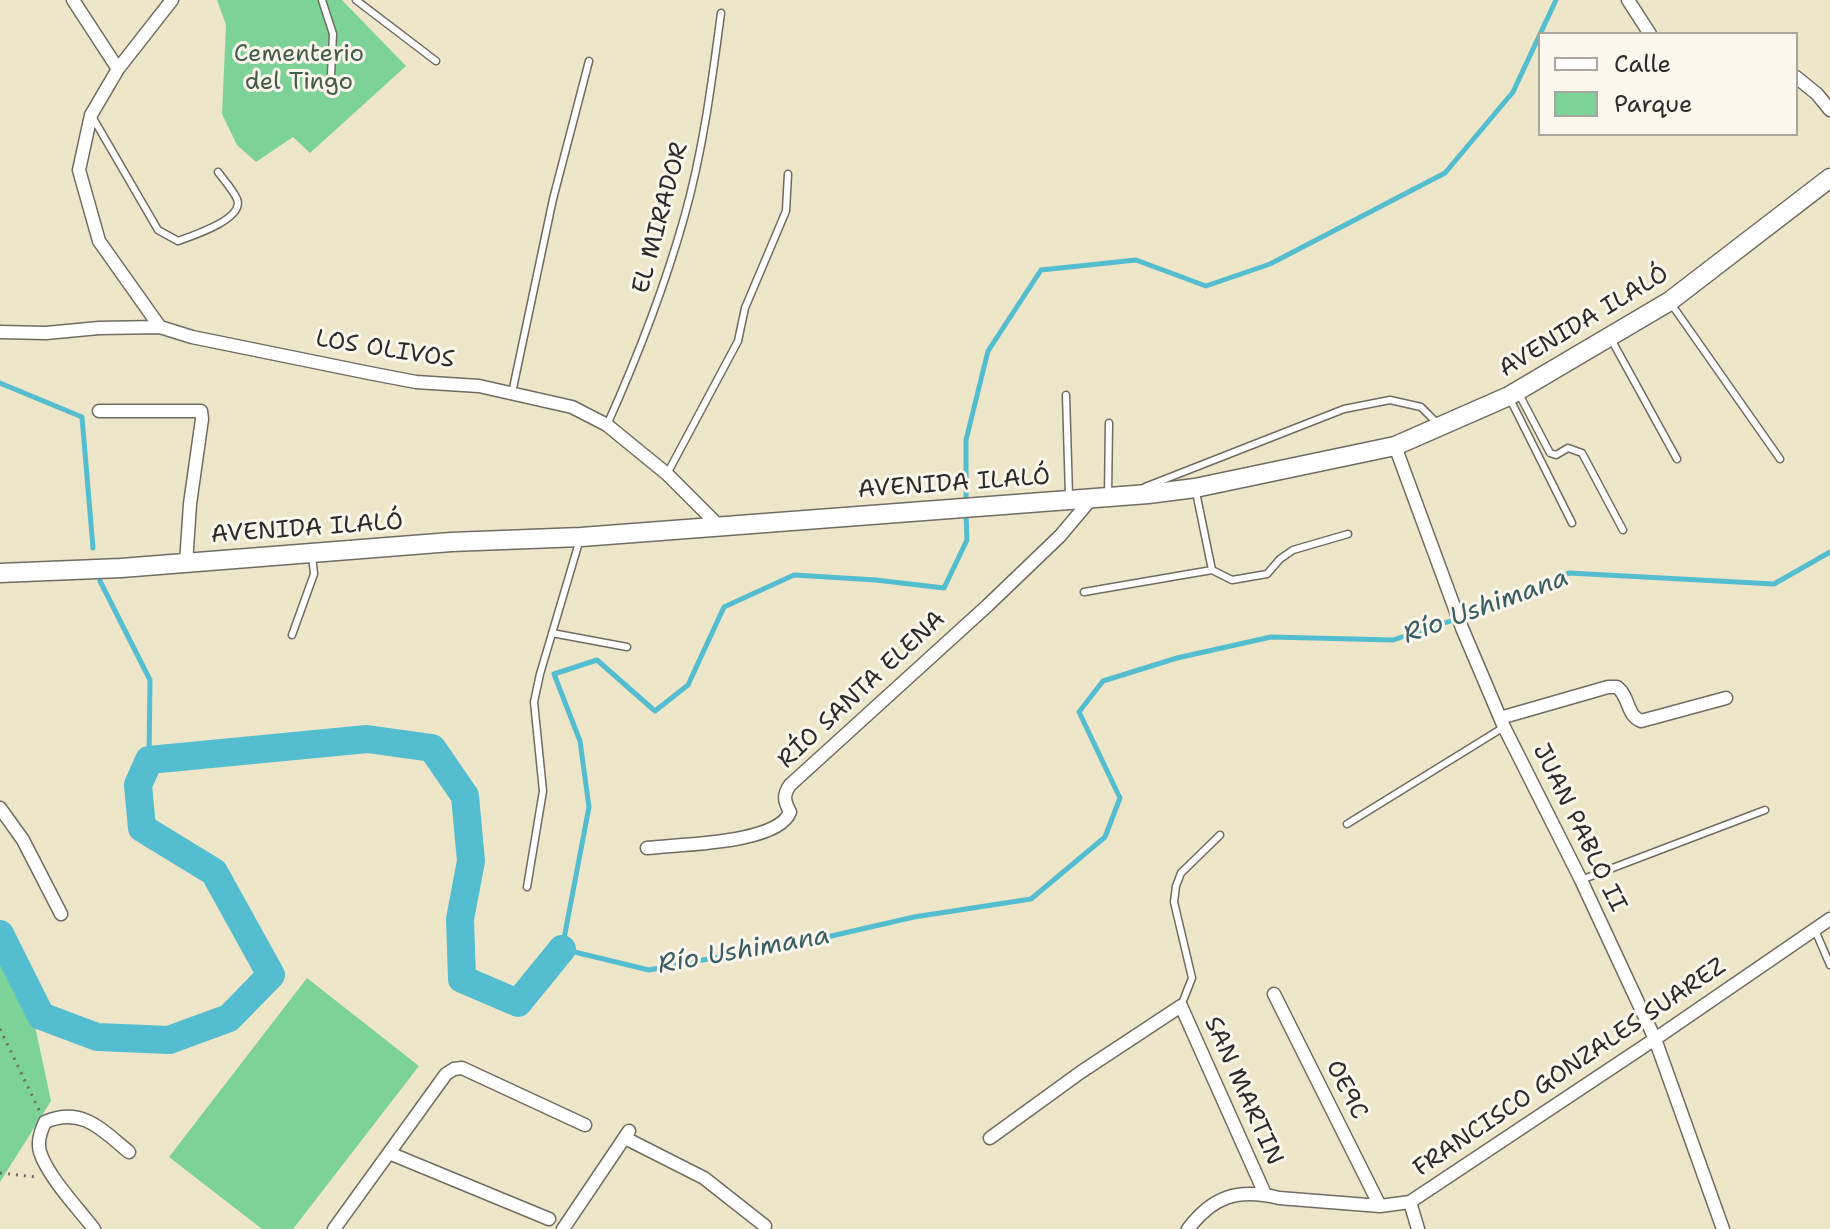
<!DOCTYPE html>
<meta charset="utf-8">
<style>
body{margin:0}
#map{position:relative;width:1830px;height:1229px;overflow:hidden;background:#eee6c9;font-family:"Shantell Sans",sans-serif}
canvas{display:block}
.legend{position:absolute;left:1538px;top:32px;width:260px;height:104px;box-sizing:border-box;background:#fbf7ec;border:2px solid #a8a59f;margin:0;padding:10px 14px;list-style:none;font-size:24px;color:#2b2b2b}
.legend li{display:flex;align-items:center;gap:16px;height:40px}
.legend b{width:40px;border:2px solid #a8a59f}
</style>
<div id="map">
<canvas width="1830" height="1229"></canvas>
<ul class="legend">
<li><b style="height:10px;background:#fff"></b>Calle</li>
<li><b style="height:22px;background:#7dd397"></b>Parque</li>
</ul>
</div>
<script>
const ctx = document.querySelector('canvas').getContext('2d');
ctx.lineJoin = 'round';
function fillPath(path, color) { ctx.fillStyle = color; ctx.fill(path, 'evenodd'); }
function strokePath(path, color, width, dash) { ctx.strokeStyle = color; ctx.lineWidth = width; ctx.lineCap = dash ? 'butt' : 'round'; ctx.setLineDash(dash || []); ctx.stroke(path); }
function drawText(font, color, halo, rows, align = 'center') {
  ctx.font = font + ' "Shantell Sans",sans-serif'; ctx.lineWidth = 6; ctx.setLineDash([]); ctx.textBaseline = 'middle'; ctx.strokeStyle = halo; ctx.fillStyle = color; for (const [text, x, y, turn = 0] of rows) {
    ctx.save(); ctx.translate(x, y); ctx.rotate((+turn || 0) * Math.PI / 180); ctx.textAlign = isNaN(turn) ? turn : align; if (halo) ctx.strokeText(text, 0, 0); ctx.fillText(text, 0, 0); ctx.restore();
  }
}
fillPath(new Path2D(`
 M217 0H342L406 66 310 153 293 137 256 162 237 145 222 114 226 25Z
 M0 954 32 1012 51 1101 0 1182Z
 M307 978 419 1066 293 1229H262L169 1157Z`), '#7dd397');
strokePath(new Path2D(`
 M0 383 82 417 93 548
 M966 503V440L988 351 1041 270 1136 260 1206 286 1270 264 1445 173 1513 92 1556 0
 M966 513 967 540 944 588 876 580 794 575 724 607 688 685 655 711 597 660 554 674 580 741 589 807 562 949 649 970 827 937 914 917 1031 899 1105 837 1120 798 1079 712 1103 681 1177 658 1271 637 1393 640 1496 606 1569 573 1774 584 1830 552
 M100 581 150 680 149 760`), '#54bdd0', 5);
strokePath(new Path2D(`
 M0 934 41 1016 97 1037 169 1040 229 1018 271 975 214 872 142 828 138 785 149 760 367 739 432 748 465 796 471 861 460 919 462 979 518 1003 562 949`), '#54bdd0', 28);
const service = new Path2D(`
 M322 0 333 34 331 75
 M356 0 436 61
 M93 118 158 230 178 241C192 236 245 219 237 199 233 190 224 180 218 172
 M1672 305 1780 459
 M1611 339 1677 459
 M512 393 553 199 589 61
 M1519 394 1550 453 1556 455 1568 448 1582 453 1623 530
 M1066 395 1069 496
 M1510 399 1572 523
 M607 425C637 358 664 289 684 218 703 151 712 81 721 13
 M667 474 738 341 745 308 786 211 788 174
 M1145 487 1344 409 1390 400 1421 407 1438 424
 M1196 492 1212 570 1232 580 1267 574 1280 559 1293 550 1348 534
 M1108 496 1109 423
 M1084 592 1212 570
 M552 633 627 647
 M292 635 314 574 312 556
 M1347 824 1504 727
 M1581 880 1765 810
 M527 887 543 791 534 702 540 674 580 539
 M1815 930 1830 965
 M1181 1006 1192 978 1174 902 1176 886 1181 873 1220 835`);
const minor = new Path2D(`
 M73 0 118 69
 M1628 0 1650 34
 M1796 77 1817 94 1830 110
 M160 327 99 241 79 170 91 115 118 69 172 0
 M0 332 46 333 99 328 160 327 192 337 369 373 416 382 479 386 572 407 607 425 667 474 720 527
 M99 411H201L202 419 190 504 186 563
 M1395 446 1462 628 1504 727 1581 880 1655 1039 1723 1229
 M1500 718 1608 687H1617C1630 697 1626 715 1641 721L1726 698
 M0 808 23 840 61 914
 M647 848C679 844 778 844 790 812 784 801 783 795 790 785L987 606 1060 536 1092 498
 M1274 994 1380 1206
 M625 1138 704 1178 765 1226
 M990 1138 1081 1072 1181 1006 1265 1194
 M389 1153 549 1219
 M1410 1202 1418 1229
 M94 1229C78 1208 48 1177 40 1152 37 1141 41 1131 45 1122 82 1106 102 1130 129 1152
 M334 1229 446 1074 454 1069 462 1068 585 1125
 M563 1229 629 1131
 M1188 1229C1213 1196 1238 1188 1279 1198L1380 1206 1410 1202 1655 1039 1830 919`);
const secondary = new Path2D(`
 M0 573 121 568 451 542 581 537 1148 494 1195 488 1395 446 1509 396 1670 301 1830 178`);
strokePath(service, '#6f6c62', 9);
strokePath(minor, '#6f6c62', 15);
strokePath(secondary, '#6f6c62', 21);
strokePath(new Path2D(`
 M0 1029 40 1112
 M0 1173 36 1177`), '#6f6c62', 3, [2, 6]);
strokePath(service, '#fff', 6);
strokePath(minor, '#fff', 12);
strokePath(secondary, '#fff', 18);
drawText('24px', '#445d4b', '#fbf7ec', [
 ["Cementerio",299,55],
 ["del Tingo",299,83]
]);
drawText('24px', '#2b2b2b', '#fbf7ec', [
 ["EL MIRADOR",661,218,-75],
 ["AVENIDA ILALÓ",1584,322,-31],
 ["LOS OLIVOS",385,350,9],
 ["AVENIDA ILALÓ",954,484,-4],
 ["AVENIDA ILALÓ",307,529,-4],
 ["RÍO SANTA ELENA",862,690,-43],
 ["JUAN PABLO II",1579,828,64],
 ["FRANCISCO GONZALES SUAREZ",1570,1068,-34],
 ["OE9C",1346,1090,63],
 ["SAN MARTIN",1243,1091,66]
]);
drawText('italic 26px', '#395e65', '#fbf7ec', [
 ["Río Ushimana",1486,607,-20],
 ["Río Ushimana",744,951,-10]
]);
</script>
